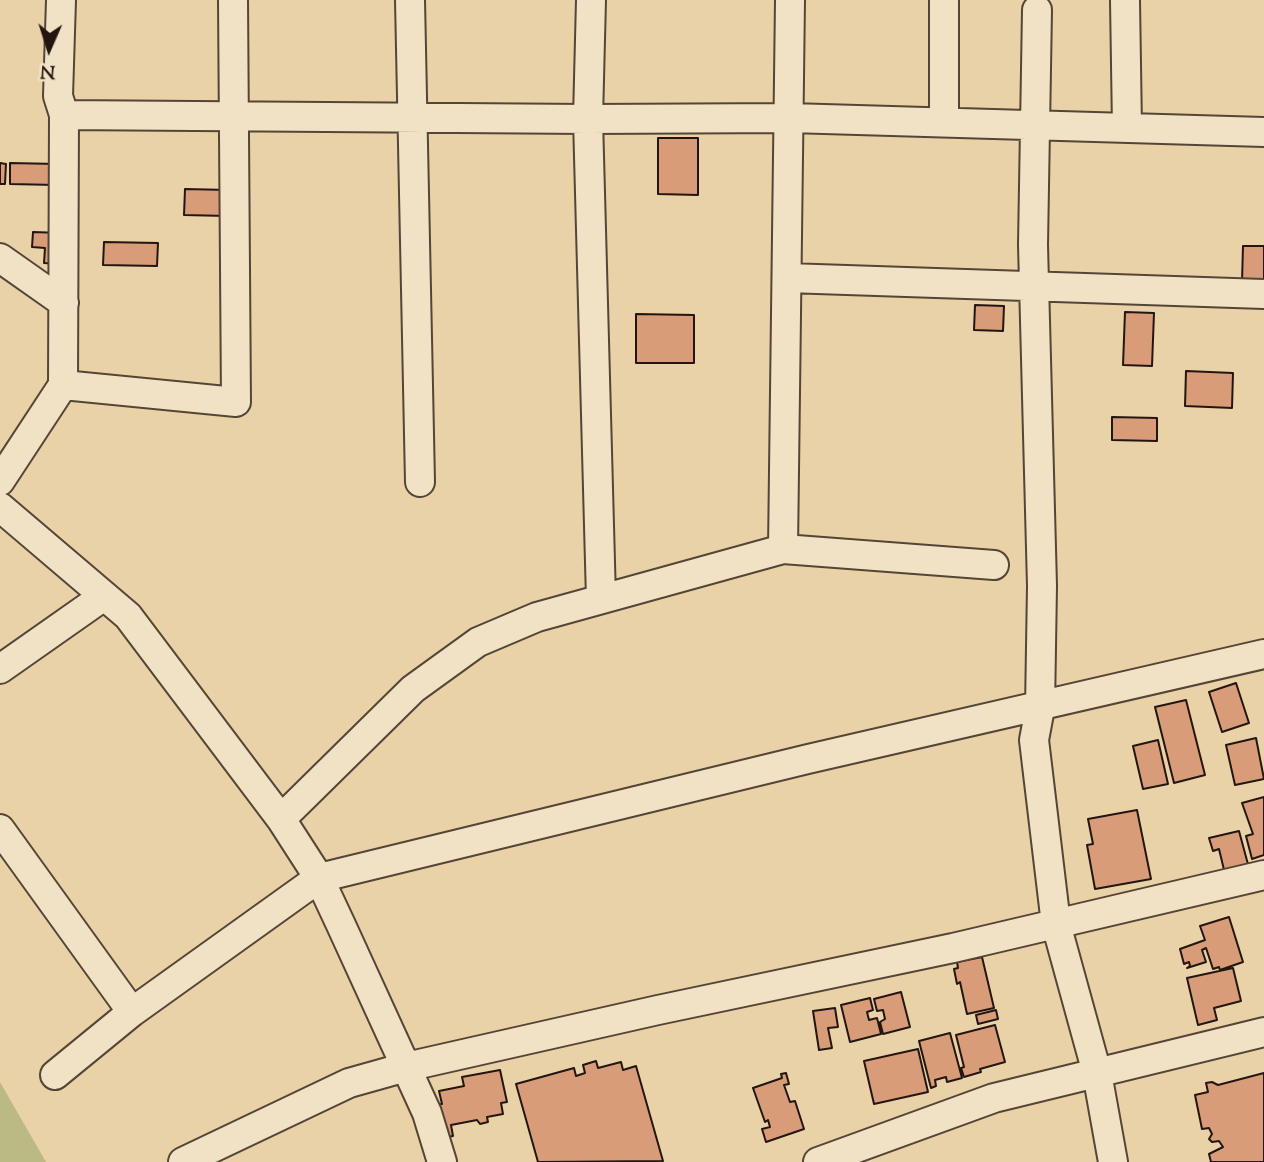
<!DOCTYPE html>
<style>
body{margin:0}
#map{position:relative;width:1264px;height:1162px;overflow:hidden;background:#e9d2a8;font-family:"Sorts Mill Goudy",serif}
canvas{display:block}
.north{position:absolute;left:14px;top:14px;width:70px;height:70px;-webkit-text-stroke:5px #f1e2c6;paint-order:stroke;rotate:183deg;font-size:19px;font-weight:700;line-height:28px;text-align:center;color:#231610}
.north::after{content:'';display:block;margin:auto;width:24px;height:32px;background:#231610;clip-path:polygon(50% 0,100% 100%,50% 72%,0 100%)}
</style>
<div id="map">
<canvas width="1264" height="1162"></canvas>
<div class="north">N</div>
</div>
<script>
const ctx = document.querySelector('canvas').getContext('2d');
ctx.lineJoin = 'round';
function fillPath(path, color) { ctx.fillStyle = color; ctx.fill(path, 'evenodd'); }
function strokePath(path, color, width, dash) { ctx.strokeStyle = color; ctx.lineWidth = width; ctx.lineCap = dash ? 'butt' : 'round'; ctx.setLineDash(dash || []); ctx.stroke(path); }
fillPath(new Path2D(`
 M0 1082 46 1162H0Z`), '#bbba84');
const building = new Path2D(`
 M658 138H698V195L658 194Z
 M0 163 6 164 5 184H0Z
 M10 163 57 164 56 185 10 184Z
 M185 189 228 190 227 216 184 215Z
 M33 232 61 233 59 264 44 263 45 248 32 247Z
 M104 242 158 243 157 266 103 265Z
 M1243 246H1264V283L1242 282Z
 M975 305 1004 306 1003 331 974 330Z
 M1125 312 1154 313 1152 366 1123 365Z
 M636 314 694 315V363H636Z
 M1186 371 1233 373 1232 408 1185 406Z
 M1112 417 1157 418V441L1112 440Z
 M1236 683 1249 723 1222 732 1209 692Z
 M1186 700 1205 775 1174 783 1155 707Z
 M1256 738 1264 779 1235 785 1226 745Z
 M1158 740 1168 784 1143 789 1133 746Z
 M1264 797V855L1252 859 1246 836 1253 834 1242 803Z
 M1137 810 1151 879 1095 889 1087 845 1093 844 1088 819Z
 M1239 831 1249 868 1225 874 1219 849 1213 851 1209 838Z
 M1229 917 1243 962 1220 970 1219 967 1213 969 1206 948 1202 950 1206 962 1187 968 1190 966 1189 962 1184 964 1180 949 1205 940 1200 926Z
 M982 957 994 1008 967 1014 960 982 957 984 954 969 958 968 957 962Z
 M1233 968 1241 1001 1214 1008 1217 1020 1198 1025 1187 978Z
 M901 992 910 1027 883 1034 880 1022 885 1019 883 1010 877 1011 874 999Z
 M870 998 873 1010 867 1012 869 1020 877 1018 881 1034 850 1042 841 1005Z
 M835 1008 838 1027 828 1028 832 1048 819 1050 813 1011Z
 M996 1010 998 1019 978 1024 976 1015Z
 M995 1025 1005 1062 980 1069 981 1072 964 1077 961 1068 964 1067 956 1035Z
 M950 1033 962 1078 947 1082 946 1077 935 1080 936 1086 931 1088 919 1041Z
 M918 1049 928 1092 874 1104 864 1061Z
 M596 1061 598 1068 621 1062 623 1070 636 1066 663 1161 538 1162 516 1084 574 1068 576 1076 585 1073 583 1065Z
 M500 1070 507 1102 501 1103 503 1114 487 1117 488 1122 480 1124 477 1120 451 1125 453 1136 442 1138 435 1105 442 1104 439 1091 464 1086 462 1077Z
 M786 1073 789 1084 784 1085 790 1102 795 1101 804 1129 766 1142 762 1129 770 1127 768 1120 765 1122 753 1088 782 1078 781 1074Z
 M1264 1073V1162H1211L1209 1154 1223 1147 1219 1141 1212 1142 1209 1139 1212 1134 1209 1128 1202 1129 1195 1095 1208 1092 1206 1083 1212 1082 1218 1085Z`);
fillPath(building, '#d89d78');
strokePath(building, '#231610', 2);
const minor = new Path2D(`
 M410 0 420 482
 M591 0 588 119 601 599
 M1125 0 1127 128
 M1037 10 1033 245 1042 586 1040 708 1034 740 1056 924 1097 1073 1113 1162
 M64 115 588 119 790 118 1264 132
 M944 122V0
 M0 258 64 303
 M787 278 1264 294
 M63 385 236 402 233 0
 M0 481 63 385 64 115 58 96 61 0
 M0 507 128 616 281 819 319 878 341 925 427 1113 442 1162
 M783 549 994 565
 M0 669 104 596
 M281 819 413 689 478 642 537 617 783 549 790 0
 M0 829 132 1012
 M55 1075 132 1012 319 878 808 759 1264 654
 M183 1162 349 1083 406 1067 658 1010 953 948 1264 875
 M818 1162 994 1098 1264 1032`);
strokePath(minor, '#544536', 32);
strokePath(minor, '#f1e2c6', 28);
</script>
